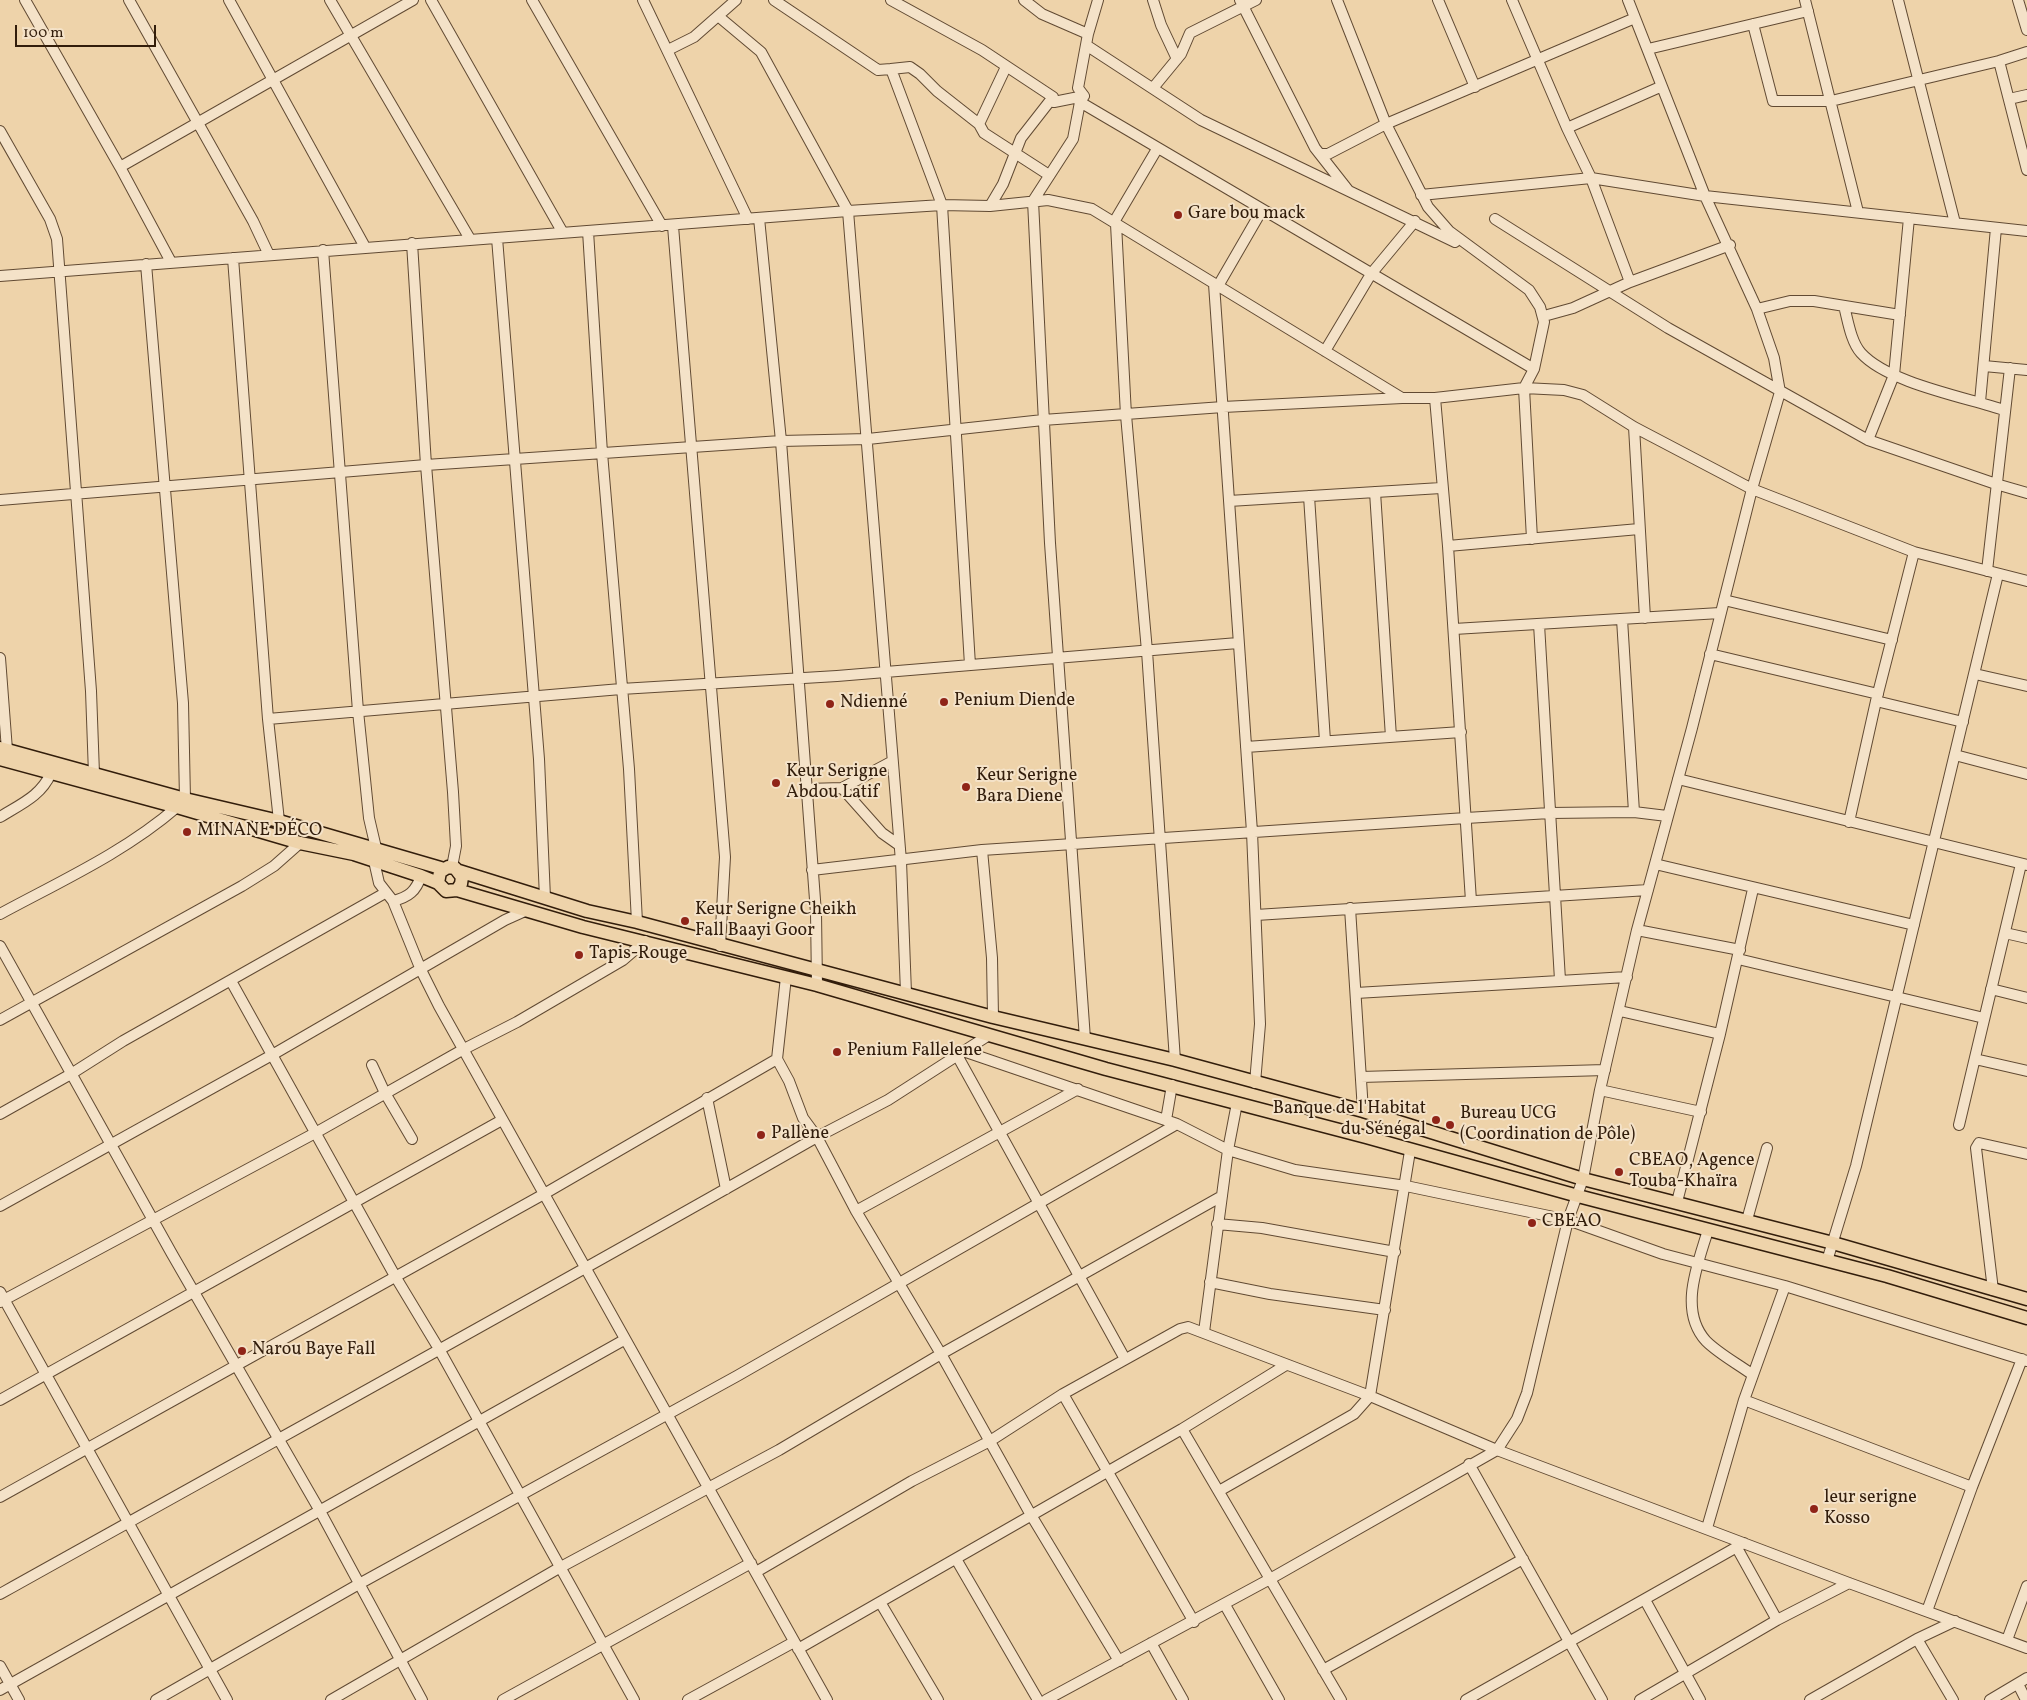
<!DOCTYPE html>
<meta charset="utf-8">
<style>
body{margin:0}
#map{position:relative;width:2027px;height:1700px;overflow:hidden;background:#eed3aa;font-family:Vollkorn,serif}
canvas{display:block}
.scale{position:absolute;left:15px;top:25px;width:141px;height:22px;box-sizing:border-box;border:2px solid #321d0b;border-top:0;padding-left:6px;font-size:15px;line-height:18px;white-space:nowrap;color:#321d0b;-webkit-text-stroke:4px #f4e2c8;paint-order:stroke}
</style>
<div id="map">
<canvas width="2027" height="1700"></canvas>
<div class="scale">100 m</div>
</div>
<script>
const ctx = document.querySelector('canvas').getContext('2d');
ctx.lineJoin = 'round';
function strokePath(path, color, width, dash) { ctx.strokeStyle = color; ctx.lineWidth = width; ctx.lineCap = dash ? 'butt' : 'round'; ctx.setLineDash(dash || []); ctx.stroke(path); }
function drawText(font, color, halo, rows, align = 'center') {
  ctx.font = font + ' Vollkorn,serif'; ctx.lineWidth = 4; ctx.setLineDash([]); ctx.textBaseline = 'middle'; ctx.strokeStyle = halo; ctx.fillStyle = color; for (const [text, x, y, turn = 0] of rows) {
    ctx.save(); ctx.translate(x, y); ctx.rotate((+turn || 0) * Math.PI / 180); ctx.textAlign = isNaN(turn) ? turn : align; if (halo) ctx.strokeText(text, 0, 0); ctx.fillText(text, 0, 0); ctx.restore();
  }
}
const minor = new Path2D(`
 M25 0 120 167 171 262
 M129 0 253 221 269 255
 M229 0 365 247
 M330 0 470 239
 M431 0 563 233
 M532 0 662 226
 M643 0 748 219
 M774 0 878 70 891 69 942 205 970 665
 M891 0 982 50 1053 97
 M1024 0 1042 14 1088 34 1098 0
 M1153 0 1161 25 1177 59
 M1240 0 1315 148 1348 190
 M1337 0 1386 124 1428 207 1449 231 1529 290 1540 307 1544 322 1534 369 1524 388 1532 539
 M1438 0 1475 87
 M1512 0 1567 128 1591 178 1630 282
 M1805 0 1858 212
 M1898 0 1955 223
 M2018 0 2027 30
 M718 16 761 52 848 211 901 861 906 993
 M1753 24 1773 101H1831L1999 61 2027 52
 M1086 45 1201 120 1455 242
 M1648 49 1808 11
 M668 50 694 37 736 0
 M1999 61 2027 170
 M891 69 910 67 920 74 937 91 979 124 984 133 1049 175
 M1153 88 1181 54 1190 33 1256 0
 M2009 99 2027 95
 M1080 102 1534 369
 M979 124 1006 67
 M1567 128 1660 87
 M0 131 50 219 57 239 91 691 94 774
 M1321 154H1328L1386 124 1635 18
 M120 167 413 0
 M1421 195 1591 178 1705 196 2027 231
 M990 206 1003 184 1021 138 1053 97 1054 102 1084 96
 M759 218 781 441 816 913 817 985
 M1495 219 1668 328 1868 440 1996 484 2027 493
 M1114 222 1157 149
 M1116 224 1126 415 1147 651 1175 1060
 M673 226 725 857 720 946
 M588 231 602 453 629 769 637 922
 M497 238 539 759 545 898
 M412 243 426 465 453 792 456 846 452 867
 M323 250 358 711 369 818 376 848
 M233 258 268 719 279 821
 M146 264 183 703 185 799
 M0 276 848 211 942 205 990 206 1048 200 1092 209 1402 398
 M1214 284 1252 832 1260 1024 1255 1083
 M1218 286 1262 210
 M1844 306C1848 321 1851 342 1861 353 1888 383 1965 397 2004 410
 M1757 309 1790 301H1814L1900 315
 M1544 316 1573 308 1630 282 1730 245
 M1325 351 1371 274 1415 221
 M1984 366 2027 370
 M1435 398 1448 546 1471 901
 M1980 402 1996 228
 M1634 427 1645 618
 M1868 440 1894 375 1909 218
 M1375 492 1391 737
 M1309 496 1325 741
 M0 500 426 465 781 441 868 439 1043 420 1223 407 1402 398H1435L1524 388 1564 390 1583 395 1634 427 1752 489 1914 552 2027 581
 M1229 501 1441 488
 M1448 546 1639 529
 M1987 571 2010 368
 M1724 600 1892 640
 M1622 619 1634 812
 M1539 624 1560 980
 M1454 629 1720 613
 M1710 654 1878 694
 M0 658 7 750
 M1975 674 2027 686
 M1876 701 1963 722
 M268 719 621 689 837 676 1238 643
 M1246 747 1461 732
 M1955 755 2027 774
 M1678 779 2027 865
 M842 788 882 833 899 845
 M807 789 842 788 891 762
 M0 817C21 804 41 796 51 773
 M1849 822 1876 701 1914 552
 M982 850 992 958 993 1017
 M374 861 379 883 393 901 421 970 439 1006 827 1700
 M1655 864 1914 925
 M812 870 982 850 1466 818 1550 813 1634 812 1667 816
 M393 901C409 897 416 891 421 876
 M1350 908 1363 1111
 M0 914C61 881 125 852 177 807
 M1256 915 1648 890
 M1637 930 1740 950
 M2005 933 2027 938
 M0 946 172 1254 320 1511 422 1700
 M1738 959 1984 1018
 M786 977 777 1059 789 1081 803 1118 817 1137 856 1211 941 1354 1031 1515 1119 1661
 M231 981 395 1276 439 1349 634 1700
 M1991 989 2027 998
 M1356 993 1627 977
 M1620 1011 1720 1034
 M0 1020 242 886 274 866 300 843
 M1085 1039 1050 543 1033 201 1073 139 1080 102 1084 96 1078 88 1088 34
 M966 1052 1177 1124 1228 1150 1295 1170 1406 1186 1568 1220 1663 1254 1785 1286 2027 1361
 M958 1057 1125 1359
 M1975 1059 2027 1071
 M372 1065 385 1093 412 1139
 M1361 1077 1605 1070
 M1600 1090 1701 1112
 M707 1098 726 1189
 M0 1114 71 1074 123 1041 385 893
 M1166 1120 1172 1085
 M1959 1125 2021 864
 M1677 1202 1720 1034 1753 889
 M0 1206 272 1055 505 920 525 911
 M856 1211 1078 1089
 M1747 1220 1767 1148
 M1217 1224 1262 1228 1395 1252
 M1708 1230C1698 1264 1678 1310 1706 1341 1719 1354 1738 1364 1753 1375
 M1827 1261 1856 1166 1998 574
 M1210 1282 1270 1294 1385 1310
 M1993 1290 1976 1148 1979 1143 2027 1154
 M0 1292 227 1700
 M0 1302 317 1132 464 1049 517 1022 623 960 645 941
 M1204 1332 1228 1150 1237 1103
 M1063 1394 1194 1622
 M0 1400 502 1120
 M1744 1400 1972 1487
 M1182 1429 1341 1700
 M1469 1464 1602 1700
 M1219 1491 1354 1414 1370 1396 1410 1151
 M0 1497 544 1194 777 1059
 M1707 1528 1744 1400 1785 1286
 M1737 1548 1777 1620
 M956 1559 1038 1700
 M756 1572 912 1481 990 1441 1063 1394 1180 1329 1188 1327 1370 1396 1497 1450 1849 1583 2027 1648
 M0 1594C272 1442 546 1292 817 1137L888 1100 989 1035
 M1645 1600 1700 1700
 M880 1602 938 1700
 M1225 1605 1279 1700
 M1927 1611 1972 1487 2022 1359
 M1917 1639 1953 1700
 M2007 1640 2027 1586
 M1151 1643 1183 1700
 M798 1649 1182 1429 1286 1365
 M0 1666 19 1700
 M1323 1670 1523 1559
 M2018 1684 2026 1700
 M0 1690 624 1340
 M156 1700 359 1584 737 1376 1177 1124
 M331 1700 559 1568 779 1450 941 1354 1222 1196
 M503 1700 751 1563
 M688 1700 794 1642
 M1046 1700 1270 1579 1497 1450 1517 1419 1527 1393 1568 1220 1583 1179 1600 1090 1637 930 1692 728 1752 489 1780 392 1774 358 1757 309 1705 196 1628 0
 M1466 1700 1744 1543
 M1640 1700 1777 1620 1849 1583
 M1810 1700 1917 1639 1955 1621
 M1990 1700 2027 1678`);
const major = new Path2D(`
 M0 748 185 799 279 821 444 869
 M0 759 177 807 300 843 354 854 421 876 438 883 446 891 457 890 461 884 462 877 455 868 448 867 440 872 438 883
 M459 871 587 911 637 922 993 1017 1175 1060 1363 1111 1583 1179 1833 1243 2027 1299
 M457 890 583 927 817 985 1106 1069 1366 1137 1578 1196 1887 1276 2027 1318`);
strokePath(minor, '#614a33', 12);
strokePath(major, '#321d0b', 15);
strokePath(minor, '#f4e2c8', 10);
strokePath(major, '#eed3aa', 12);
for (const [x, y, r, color] of [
 [1178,215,5,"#8f2418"],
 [944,702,5,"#8f2418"],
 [830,704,5,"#8f2418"],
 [776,783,5,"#8f2418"],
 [966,787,5,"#8f2418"],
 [187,832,5,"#8f2418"],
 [685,921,5,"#8f2418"],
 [579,955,5,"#8f2418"],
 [837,1052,5,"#8f2418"],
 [1436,1120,5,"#8f2418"],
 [1450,1125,5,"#8f2418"],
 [761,1135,5,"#8f2418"],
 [1619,1172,5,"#8f2418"],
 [1532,1223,5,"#8f2418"],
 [242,1351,5,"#8f2418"],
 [1814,1509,5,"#8f2418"]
]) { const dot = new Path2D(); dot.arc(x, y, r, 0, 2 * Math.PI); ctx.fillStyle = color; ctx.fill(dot); strokePath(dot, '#f4e2c8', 2); }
drawText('18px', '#321d0b', '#f4e2c8', [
 ["Gare bou mack",1188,215],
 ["Penium Diende",954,702],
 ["Ndienné",840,704],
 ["Keur Serigne",786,773],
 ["Abdou Latif",786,794],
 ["Keur Serigne",976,777],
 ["Bara Diene",976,798],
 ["MINANE DÉCO",197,832],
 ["Keur Serigne Cheikh",695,911],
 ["Fall Baayi Goor",695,932],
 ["Tapis-Rouge",589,955],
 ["Penium Fallelene",847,1052],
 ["Banque de l'Habitat",1426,1110,"right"],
 ["du Sénégal",1426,1131,"right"],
 ["Bureau UCG",1460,1115],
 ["(Coordination de Pôle)",1460,1136],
 ["Pallène",771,1135],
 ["CBEAO, Agence",1629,1162],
 ["Touba-Khaïra",1629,1183],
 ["CBEAO",1542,1223],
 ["Narou Baye Fall",252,1351],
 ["leur serigne",1824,1499],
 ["Kosso",1824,1520]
], 'left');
</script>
